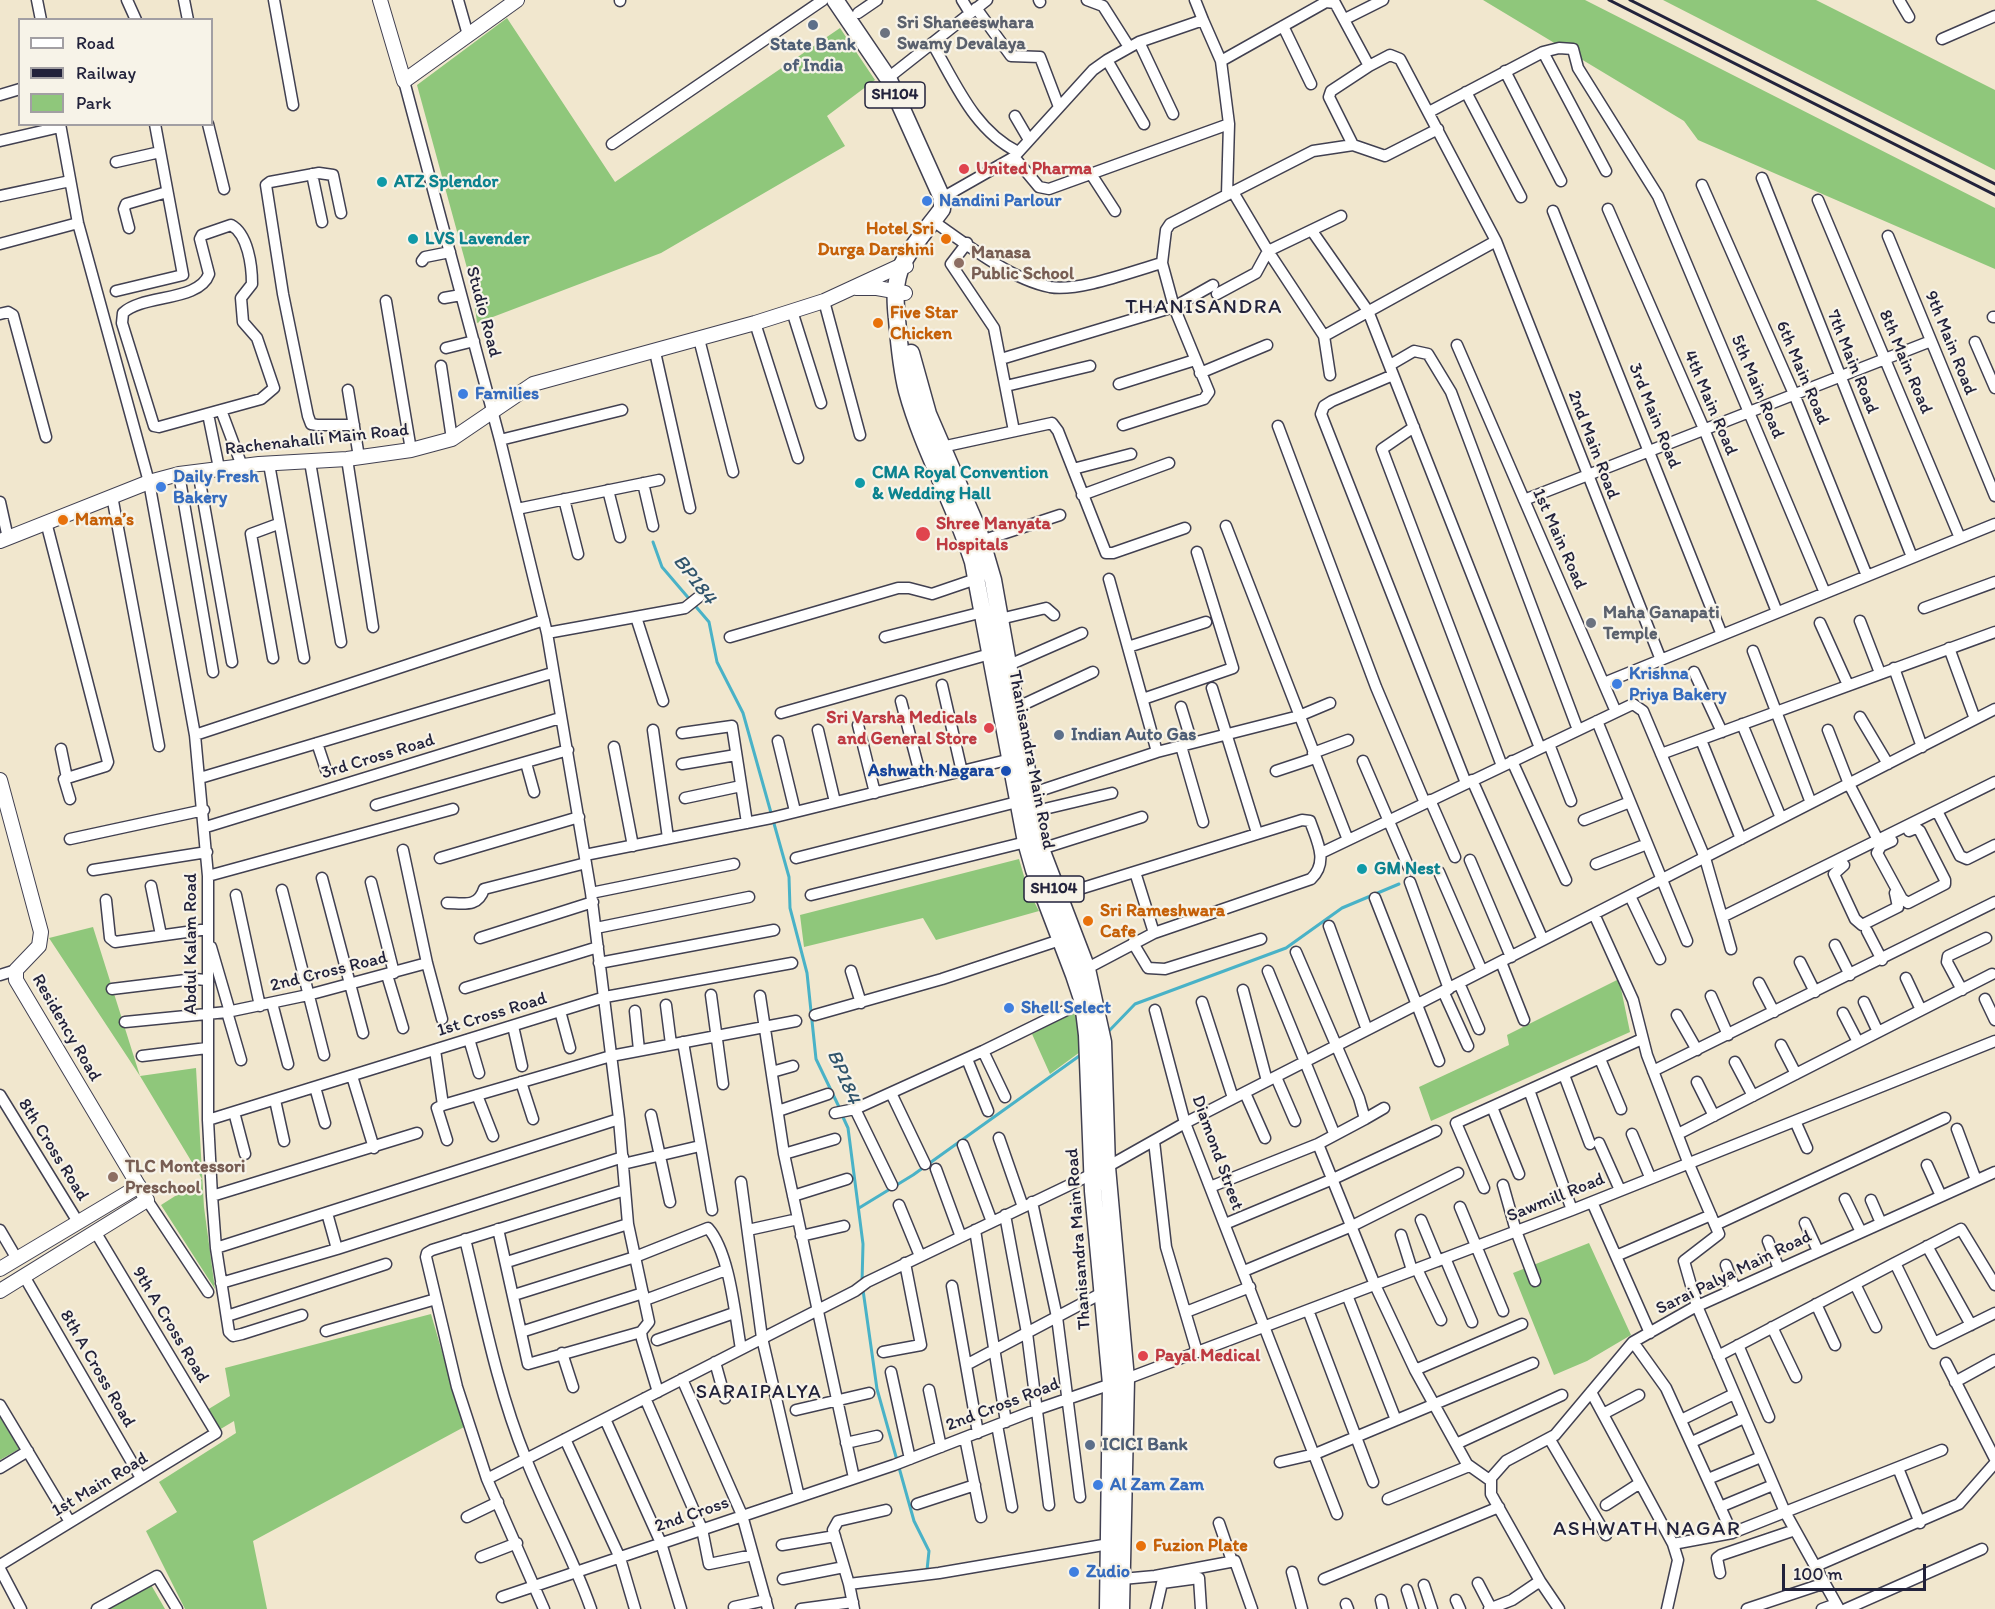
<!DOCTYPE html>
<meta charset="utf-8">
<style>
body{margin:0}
#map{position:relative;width:1995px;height:1609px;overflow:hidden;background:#f1e7ce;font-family:Itim,sans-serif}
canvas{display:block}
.legend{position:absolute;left:18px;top:18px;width:195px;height:108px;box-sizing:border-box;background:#f7f3e8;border:2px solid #a29fa3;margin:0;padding:8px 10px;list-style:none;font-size:18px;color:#22223b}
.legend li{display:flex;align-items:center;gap:12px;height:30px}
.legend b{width:30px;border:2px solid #a29fa3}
.scale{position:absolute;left:1782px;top:1564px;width:144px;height:27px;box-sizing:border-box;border:3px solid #22223b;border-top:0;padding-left:8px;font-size:18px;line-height:21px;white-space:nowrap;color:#22223b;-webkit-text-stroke:4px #f7f3e8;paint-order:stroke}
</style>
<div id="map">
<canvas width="1995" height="1609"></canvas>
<ul class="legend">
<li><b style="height:8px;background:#fff"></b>Road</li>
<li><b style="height:8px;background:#22223b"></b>Railway</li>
<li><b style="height:16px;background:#8fc77b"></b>Park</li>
</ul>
<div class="scale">100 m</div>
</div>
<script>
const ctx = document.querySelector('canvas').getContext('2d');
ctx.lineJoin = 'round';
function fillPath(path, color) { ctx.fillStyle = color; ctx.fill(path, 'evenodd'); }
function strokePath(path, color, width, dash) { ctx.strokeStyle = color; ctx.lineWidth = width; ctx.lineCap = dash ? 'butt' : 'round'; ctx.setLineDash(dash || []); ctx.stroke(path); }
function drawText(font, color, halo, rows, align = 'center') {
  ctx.font = font + ' Itim,sans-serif'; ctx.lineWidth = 4.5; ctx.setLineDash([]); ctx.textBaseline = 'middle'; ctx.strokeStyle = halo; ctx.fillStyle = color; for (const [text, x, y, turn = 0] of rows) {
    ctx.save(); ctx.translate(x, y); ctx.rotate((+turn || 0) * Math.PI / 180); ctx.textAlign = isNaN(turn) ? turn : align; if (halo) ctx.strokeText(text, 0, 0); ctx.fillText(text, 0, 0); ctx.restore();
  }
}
fillPath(new Path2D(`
 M1483 0H1585L1995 208V269L1698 140 1684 121Z
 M1663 0H1816L1995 90V170Z
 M507 18 615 182 840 28 875 80 827 116 845 146 661 253 477 323 473 290 417 85Z
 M1019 859 1028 890 1039 911 936 940 923 918 804 947 800 915Z
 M93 927 140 1076 196 1068 204 1207 215 1289 161 1205 202 1179 140 1076 49 938Z
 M1619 979 1630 1032 1431 1121 1419 1087 1509 1045 1507 1035Z
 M1076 1011 1080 1052 1050 1074 1032 1034Z
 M1589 1243 1631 1335 1587 1361 1554 1375 1513 1273Z
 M431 1314 464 1427 253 1541 267 1609H185L146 1531 177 1512 159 1482 236 1433 234 1421 219 1430 207 1410 230 1396 225 1368Z
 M0 1417 19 1449 0 1460Z
 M150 1583 165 1609H106Z`), '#8fc77b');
strokePath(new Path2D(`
 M653 542 662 567 709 622 717 662 743 713 789 877 790 908 807 973 816 1059 840 1109
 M1107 1033 1135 1004 1286 948 1342 908 1399 884
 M842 1115 848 1128 863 1244 862 1283
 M859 1208 913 1175 1082 1054
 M863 1290 877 1389 914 1521 929 1551 927 1570`), '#49b2c7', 3);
const minor = new Path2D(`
 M37 0 41 20
 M127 0 136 20
 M184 0 188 20
 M274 0 293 105
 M458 0 468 35
 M620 0V1
 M962 0 970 13
 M1039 0 1040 2
 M1087 0 1103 6 1129 47
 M1195 0 1203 20
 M1899 0 1909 17
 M976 8 1011 56 1040 57 1059 107
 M858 13 877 0
 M1345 19 1383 0
 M1283 26 1311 84
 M1942 39 1995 16
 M1139 42 1173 114
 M932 43C956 84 974 130 1018 152
 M1543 52 1606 171
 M1107 60 1144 124
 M1221 61 1229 124 1227 195
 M1505 71 1561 181
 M888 78 987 0
 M404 81 500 440 547 633 591 893 619 1119 628 1224 649 1322 641 1332 642 1339 658 1392
 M1466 92 1521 197
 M0 95 20 89
 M1429 112 1543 52 1559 48 1573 49 1578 68 1658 196 1825 593
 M1015 116 1029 140
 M60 124 78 223 149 482 195 735 208 876V1120L212 1196 216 1248 229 1332 233 1336 242 1334 302 1315
 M208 124 224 189
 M0 141 60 127
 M612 144 823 0
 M1353 145 1329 97 1331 91 1369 66
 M1014 157 1039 187 1049 189 1229 124
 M116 162 160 152
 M312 174 322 222
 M1091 174 1115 211
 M1762 178 1912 557
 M1702 185 1794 394 1867 576
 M1233 192 1268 251 1341 216
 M0 196 70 181
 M942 198 1014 157 1093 70 1107 60 1139 42 1203 20 1221 61 1326 2 1335 3 1369 66 1390 55 1400 59 1496 241 1661 660
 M1818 200 1960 538
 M1608 209 1704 429 1777 612
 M1553 211 1722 635
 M341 213 333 175 319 173 270 182 266 185 283 294 308 416 311 424 317 425H354
 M933 221C966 244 1010 279 1050 287 1079 292 1133 271 1162 263L1166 230 1170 224 1313 151 1353 145 1385 156 1438 129
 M231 225C248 234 252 266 252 284L241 298 243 322 257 338 274 388 261 399 159 427 154 426 122 323 123 313C143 294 199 302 209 274L200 239 202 235Z
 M129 228 124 209 126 204 167 192
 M1312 231 1368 311 1540 748
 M1888 236 1995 496
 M967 243 951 264 994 328 1014 431
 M0 244 78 223
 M422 261 425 257 450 252
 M116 291 183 275 155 124
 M1217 294 1256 273 1268 251 1324 336 1496 241
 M444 298 461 295
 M386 301 411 450
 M824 301 860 435
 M792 311 821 403
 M0 314 8 312 13 315 46 437
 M1993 317H1995
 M755 323 798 458
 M1324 336 1330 375
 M699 339 733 472
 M1975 342 1995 388
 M1457 345 1616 712
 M446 348 474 341
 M655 352 690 508
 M1001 359 1174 307 1213 285
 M1390 365 1414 351 1428 354 1451 392 1578 730
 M441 366 452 439
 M1200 373 1267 345
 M1393 375 1332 401 1324 406 1321 414 1466 783
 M1119 384 1195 360
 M1006 386 1090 366
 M348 390 359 457
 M221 410 242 466
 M208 414 219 468
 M1123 425 1204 399 1209 392 1174 307 1162 263
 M1278 426 1376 687 1425 803
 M1414 427 1382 449 1502 766
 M500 440 622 410
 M937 448 1052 423 1058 431 1106 553H1113L1185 528
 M347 459 373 627
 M310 462 341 642
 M269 464 304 658
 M1073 469 1131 454
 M198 471 232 662
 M179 474 213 672
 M643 483 653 526
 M608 490 620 537
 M1082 495 1169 463
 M112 496 159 746
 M564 499 578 554
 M1524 500 1931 341
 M0 502 8 538
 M517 509 659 480
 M46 522 108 762 106 766 64 779 70 799
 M1226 526 1348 840
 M981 541 1060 515
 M1109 579 1157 752
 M1924 608 1995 582
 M636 617 663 701
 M1000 619 1046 608 1054 615
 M1860 621 1880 673
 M1820 623 1848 685
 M547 633 685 608 700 596
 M730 637 898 588H909L932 594 976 579
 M885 637 983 612
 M1128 647 1206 622
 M1949 648 1975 719
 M1753 651 1811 803
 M273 658 251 534 278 524
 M1009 665 1082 633
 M1894 668 1922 747
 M1694 672 1722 732
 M1604 683 1995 524
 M942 685 962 772
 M1212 688 1257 833
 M1143 699 1233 668 1197 552
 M901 701 922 781
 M1018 707 1093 672
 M1181 707 1192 743
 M781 713 990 654
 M1860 717 1888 764
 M1597 721 1687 941
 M1742 724 1781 818
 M858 725 875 793
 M653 730 668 838
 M818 730 835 802
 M1828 730 1849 784 1878 840
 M682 733 732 726 747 823
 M195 735 544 620
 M1701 740 1741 839
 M778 741 795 811
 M317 743 326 770
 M1549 744 1571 801
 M1181 746 1203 822
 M614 747 633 846
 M61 749 67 778
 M1313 753 1348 740
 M1661 754 1995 632
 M1363 761 1409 868
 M1512 761 1566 880
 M526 763 534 792
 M682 764 736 755
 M1276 771 1315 758
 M200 778 552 673
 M1472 780 1543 940
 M1033 793 1157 752 1299 716 1330 703
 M685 798 741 786
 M1430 800 1455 857
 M376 805 568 750
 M1036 811 1112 793
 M1937 811 1960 856 1967 859 1995 845
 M1584 820 1630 802
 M206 827 560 718
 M70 839 204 810
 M1892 841 1881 846 1877 853 1902 899 1908 903 1945 884V880L1920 831 1916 828 1909 831 1907 826
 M1041 849 1142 817
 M403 850 427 963 442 1019
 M1321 853 1633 704 1643 711 1705 858 1722 917 1995 782
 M585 855 771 818 1011 759
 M440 858 579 817
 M796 858 1017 802
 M1470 860 1511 957
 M1596 864 1647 844
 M1844 865 1834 874 1855 919 1862 925 1898 907 1895 893
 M93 870 207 852
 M1135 872 1154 933
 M1439 872 1482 971
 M208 876 453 809
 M322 878 363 1033
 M371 882 394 973
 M1410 882 1449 989
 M151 886 161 935
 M282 890 324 1055
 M591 893 734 864
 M236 895 260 1006
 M811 895 1026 842
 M1057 896 1302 820 1310 821C1317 841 1329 862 1311 879L1154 933 1082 971
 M1630 896 1660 959
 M1375 898 1439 1061
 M106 900 110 938 115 942 208 929
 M447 903C463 903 478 908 484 889L586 863
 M1594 914 1633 1000 1647 1055 1688 1162 1719 1234 1684 1261 1697 1306 1785 1512 1839 1609
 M1722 917 1731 949
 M1329 926 1367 1030
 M596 928 749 897
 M1867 931 1882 960
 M480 938 593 902
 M1133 943 1148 968 1165 969 1261 939
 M1835 945 1850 975
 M211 947 230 1012
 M1501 962 1524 1020
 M1800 962 1815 992
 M599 963 774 930
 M851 971 861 1003
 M1268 971 1334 1133
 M0 975 16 970
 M387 975 403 1028
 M1906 978 1921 1010
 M1459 983 1479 1029
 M1759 983 1774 1012
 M465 988 598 947
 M112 989 194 979 207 980
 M1243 990 1267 1081
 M1962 990 1947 962 1948 956 1986 938
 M1443 991 1468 1046
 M711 995 723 1084
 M760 996 784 1154 854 1478
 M1711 996 1728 1035
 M1985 999 1995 1020
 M1202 1002 1233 1098
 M1864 1002 1878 1032
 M272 1003 288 1064
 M666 1005 671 1044
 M1155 1010 1185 1123 1337 1514
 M560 1011 570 1048
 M635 1011 639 1050
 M227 1012 241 1060
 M1843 1013 1858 1042
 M815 1015 942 979 1060 940
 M1677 1015 1697 1050
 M125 1022 227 1012 308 995 427 963
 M513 1026 522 1066
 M469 1039 479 1073
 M683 1042 712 1210
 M1781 1045 1796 1074
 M435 1050 443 1105
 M983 1051 1005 1097
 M142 1056 207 1048
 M967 1059 988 1111
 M1600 1059 1621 1109
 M1735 1062 1753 1096
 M1653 1071 1995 902
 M772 1072 793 1066
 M1564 1075 1590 1144
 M352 1076 374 1148
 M1276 1077 1295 1121
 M521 1082 533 1119
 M1697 1082 1714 1116
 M315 1087 325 1123
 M1529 1090 1572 1210
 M891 1093 925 1164
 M1245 1093 1265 1138
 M0 1095 78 1222
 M477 1095 493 1136
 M275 1100 284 1141
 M1492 1107 1519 1174
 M855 1109 892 1185
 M778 1111 828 1094
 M234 1112 245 1154
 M835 1113 855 1109 983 1051 1083 1002
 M651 1115 670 1202
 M1365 1119 1384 1108
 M208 1120 605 997 792 963
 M1795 1121 1807 1148
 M1957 1129 1976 1180
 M1632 1134 1650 1177
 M1678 1134 1992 974
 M999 1138 1023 1207
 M447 1140 437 1108 443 1105 611 1056 796 1021
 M1154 1141 1166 1247 1197 1352
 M1599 1143 1620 1190
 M1318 1144 1375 1285 1415 1370 1467 1464 1491 1481
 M963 1145 992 1222
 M784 1154 835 1139
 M623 1164 700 1146
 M1927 1165 1941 1196
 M936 1169 961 1237
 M741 1182 762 1338 799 1497
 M1503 1185 1516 1231 1535 1281
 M1210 1187 1318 1144 1365 1119 1359 1098 1296 952
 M1484 1188 1456 1123 1642 1039
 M212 1196 417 1133
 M793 1196 847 1179
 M1845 1199 1861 1232
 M147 1200 208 1292
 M1871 1200 1881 1223
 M1032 1202 1057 1317 1080 1497
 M1592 1202 1650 1333
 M899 1205 920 1256
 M1460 1207 1503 1311
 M327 1213 337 1249
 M1005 1215 1027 1333 1049 1505
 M1421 1220 1438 1261
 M1805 1223 1818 1251
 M1225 1224 1333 1179 1436 1131
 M1715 1225 1945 1118
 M498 1229 528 1364 641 1332
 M0 1230 17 1259
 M748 1230 798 1219
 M975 1230 1006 1422
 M1401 1235 1412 1270
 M801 1236 844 1226
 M465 1239C483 1313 497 1388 526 1459 546 1510 573 1557 591 1609
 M1768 1241 1779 1269
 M1927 1246 1971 1325
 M216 1248 619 1119
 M1616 1256 1711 1215
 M1445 1258 1472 1322
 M507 1262 628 1224
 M1895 1263 1961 1229 1995 1285
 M1726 1265 1735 1289
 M1417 1269 1441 1320
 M1244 1271 1352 1226 1458 1173
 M24 1276 141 1478
 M221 1283 337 1249 623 1157
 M1855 1284 1876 1327
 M952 1286 978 1433
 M514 1295 635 1257 708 1228C730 1253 735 1316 741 1349
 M1347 1295 1396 1420
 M645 1300 726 1270
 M1816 1304 1835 1345
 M1308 1310 1373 1482
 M1186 1312 1250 1287
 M227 1316 386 1264
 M1772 1327 1796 1377
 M326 1331 436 1299
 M521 1332 643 1293
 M657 1340 734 1313
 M1633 1342 1666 1388 1732 1533
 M1738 1345 1769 1417
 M883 1352 921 1345 905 1263
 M562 1353 573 1387
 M1718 1356 1895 1263 1934 1343 1995 1313
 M715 1362 725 1398
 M1946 1363 1995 1459
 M966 1365 1102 1293
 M1415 1370 1522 1324
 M891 1372 910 1459
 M682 1379 742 1515 768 1609
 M1955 1382 1995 1360
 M929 1390 941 1447
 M1591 1392 1673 1544 1678 1560 1667 1609
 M645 1398 702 1529 709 1564 753 1555
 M0 1405 70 1522
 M796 1410 869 1393
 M1603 1414 1639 1395
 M605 1419 661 1543 681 1609
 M1681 1420 1734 1394
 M997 1425 1012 1507
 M965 1438 981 1517
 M1549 1438 1606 1535
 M565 1439 620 1558 635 1609
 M1692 1442 1744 1418
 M846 1443 877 1436
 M1456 1444 1562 1395
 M1280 1462 1315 1454 1533 1363
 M0 1468 28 1451
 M1898 1468 1920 1523
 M487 1479 855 1291 867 1282 1107 1167 1185 1123 1995 709
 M1708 1479 1761 1457
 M1388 1499 1469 1466
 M917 1504 975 1485
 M1606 1505 1640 1483
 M1720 1507 1773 1485
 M467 1517 498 1502
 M1219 1523 1232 1561
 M1673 1544 1732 1533 1942 1450
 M782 1545 835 1536
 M481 1557 517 1543
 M0 1565 216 1433 96 1233
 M1816 1566 1959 1504 1995 1463
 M0 1569 21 1609
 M1292 1572 1302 1609
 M1720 1573 1717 1558 1721 1555 1795 1530
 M783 1579 844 1567
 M1122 1579 1155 1576 1235 1561 1252 1609
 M1324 1579 1499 1507
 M1540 1581 1559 1609
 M1478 1583 1491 1608
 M849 1584 833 1530 838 1521 886 1510
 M1424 1585 1432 1609
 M1407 1590 1413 1609
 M502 1597 894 1465 1038 1409 1126 1379 1572 1210 1995 1041
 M1381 1600 1383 1609
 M1456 1600 1460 1609
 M1346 1604 1348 1609
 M734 1607 766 1600
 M97 1609 157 1576 177 1609
 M544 1609 487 1479 457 1387 426 1257 427 1253 432 1250 625 1190
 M801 1609 853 1602
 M854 1609 849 1584 939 1573 1109 1544
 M1156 1609 1162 1583 1199 1578 1201 1609
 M1489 1609 1512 1600 1540 1581 1491 1494V1478L1506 1461 1555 1435 1633 1342 1693 1308 1995 1172
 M1747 1609 1825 1583
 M1822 1609 1836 1604
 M1846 1609 1982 1549`);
const tertiary = new Path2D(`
 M380 0 404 81 517 0
 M856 288H877L905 293
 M0 541 149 482 179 474 259 464 347 459 411 450 452 439 533 384 755 323 824 301 902 265 906 266
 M0 780 41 932 39 946 16 970V980L147 1200 0 1291
 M0 1269 139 1186`);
const primary = new Path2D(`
 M835 0 888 78 942 198V209C929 227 911 246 902 265 894 282 895 301 897 319 899 343 901 368 907 391 923 450 955 504 973 562L1026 842 1034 870 1074 975 1083 1002 1087 1035 1093 1191 1111 1384 1108 1609
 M911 353 928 414 979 532 993 580 1041 849 1087 969 1103 1042 1107 1167 1126 1379 1121 1609`);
strokePath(minor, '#414051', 13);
strokePath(tertiary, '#414051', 16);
strokePath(primary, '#414051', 19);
strokePath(minor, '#fff', 10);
strokePath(tertiary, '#fff', 14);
strokePath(primary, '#fff', 16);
strokePath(new Path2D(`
 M1609 0 1995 195
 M1630 0 1995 184`), '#22223b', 3);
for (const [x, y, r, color] of [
 [813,25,6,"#5c6f8a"],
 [885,33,6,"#6b7280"],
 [964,169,6,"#e0444e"],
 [382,182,6,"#0f9aa8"],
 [927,201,6,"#3f7fe0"],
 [413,239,6,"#0f9aa8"],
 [946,239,6,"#e8710a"],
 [959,263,6,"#8d6e63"],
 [878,323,6,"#e8710a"],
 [463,394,6,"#3f7fe0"],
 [860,483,6,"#0f9aa8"],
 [161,487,6,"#3f7fe0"],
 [63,520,6,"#e8710a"],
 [923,534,8,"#e0444e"],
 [1591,623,6,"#6b7280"],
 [1617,684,6,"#3f7fe0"],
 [989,728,6,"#e0444e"],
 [1059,735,6,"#5c6f8a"],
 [1006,771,6,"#1a4fb4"],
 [1362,869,6,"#0f9aa8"],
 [1088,921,6,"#e8710a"],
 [1009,1008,6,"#3f7fe0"],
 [113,1177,6,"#8d6e63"],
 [1143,1356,6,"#e0444e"],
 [1090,1445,6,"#5c6f8a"],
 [1098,1485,6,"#3f7fe0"],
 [1141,1546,6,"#e8710a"],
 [1074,1572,6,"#3f7fe0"]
]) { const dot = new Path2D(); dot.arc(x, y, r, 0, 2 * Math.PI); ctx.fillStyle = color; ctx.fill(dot); strokePath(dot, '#f7f3e8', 2); }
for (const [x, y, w] of [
 [895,95,60],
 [1054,889,60]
]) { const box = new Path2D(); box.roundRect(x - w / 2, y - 13, w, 26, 4.5); ctx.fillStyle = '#f7f3e8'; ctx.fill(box); strokePath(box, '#22223b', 1.5); }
drawText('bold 16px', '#22223b', null, [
 ["SH104",895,95],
 ["SH104",1054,889]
]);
drawText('bold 18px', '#5b616d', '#f7f3e8', [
 ["Sri Shaneeswhara",897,23],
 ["Swamy Devalaya",897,44],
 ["Maha Ganapati",1603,613],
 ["Temple",1603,634]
], 'left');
drawText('bold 18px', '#4e5e75', '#f7f3e8', [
 ["State Bank",813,45,"center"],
 ["of India",813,66,"center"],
 ["Indian Auto Gas",1071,735],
 ["ICICI Bank",1102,1445]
], 'left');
drawText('bold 18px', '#be3a42', '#f7f3e8', [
 ["United Pharma",976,169],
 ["Shree Manyata",936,524],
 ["Hospitals",936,545],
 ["Sri Varsha Medicals",977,718,"right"],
 ["and General Store",977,739,"right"],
 ["Payal Medical",1155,1356]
], 'left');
drawText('bold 18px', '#0d838f', '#f7f3e8', [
 ["ATZ Splendor",394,182],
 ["LVS Lavender",425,239],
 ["CMA Royal Convention",872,473],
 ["& Wedding Hall",872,494],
 ["GM Nest",1374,869]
], 'left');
drawText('bold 18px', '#366cbe', '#f7f3e8', [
 ["Nandini Parlour",939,201],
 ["Families",475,394],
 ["Daily Fresh",173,477],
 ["Bakery",173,498],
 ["Krishna",1629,674],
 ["Priya Bakery",1629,695],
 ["Shell Select",1021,1008],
 ["Al Zam Zam",1110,1485],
 ["Zudio",1086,1572]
], 'left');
drawText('bold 18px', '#c56008', '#f7f3e8', [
 ["Hotel Sri",934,229,"right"],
 ["Durga Darshini",934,250,"right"],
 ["Five Star",890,313],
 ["Chicken",890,334],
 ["Mama’s",75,520],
 ["Sri Rameshwara",1100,911],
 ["Cafe",1100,932],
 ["Fuzion Plate",1153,1546]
], 'left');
drawText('bold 18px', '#785e54', '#f7f3e8', [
 ["Manasa",971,253],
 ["Public School",971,274],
 ["TLC Montessori",125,1167],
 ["Preschool",125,1188]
], 'left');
drawText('18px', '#22223b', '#f7f3e8', [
 ["Studio Road",483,312,75],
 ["9th Main Road",1950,343,68],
 ["7th Main Road",1852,362,68],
 ["8th Main Road",1905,362,67],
 ["6th Main Road",1802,373,67],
 ["5th Main Road",1757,387,67],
 ["4th Main Road",1710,403,67],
 ["3rd Main Road",1654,416,68],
 ["Rachenahalli Main Road",317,440,-6],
 ["2nd Main Road",1593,445,69],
 ["1st Main Road",1559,539,66],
 ["3rd Cross Road",378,757,-17],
 ["Thanisandra Main Road",1031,760,79],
 ["Abdul Kalam Road",191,944,-90],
 ["2nd Cross Road",329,972,-14],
 ["1st Cross Road",492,1015,-17],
 ["Residency Road",66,1028,60],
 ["8th Cross Road",53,1150,58],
 ["Diamond Street",1217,1153,70],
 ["Sawmill Road",1556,1198,-22],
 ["Thanisandra Main Road",1079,1239,-94],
 ["Sarai Palya Main Road",1734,1273,-26],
 ["9th A Cross Road",170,1325,59],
 ["8th A Cross Road",97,1369,60],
 ["2nd Cross Road",1003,1405,-21],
 ["1st Main Road",100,1485,-31],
 ["2nd Cross",692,1515,-19]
]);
drawText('bold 18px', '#164399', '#f7f3e8', [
 ["Ashwath Nagara",994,771]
], 'right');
drawText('italic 20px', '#30546c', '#f7f3e8', [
 ["BP184",694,580,52],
 ["BP184",843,1077,67]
]);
ctx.letterSpacing = '1.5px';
drawText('20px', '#22223b', '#f7f3e8', [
 ["SARAIPALYA",759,1393]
]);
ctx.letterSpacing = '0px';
ctx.letterSpacing = '1.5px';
drawText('21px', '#22223b', '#f7f3e8', [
 ["THANISANDRA",1204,308],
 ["ASHWATH NAGAR",1647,1530]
]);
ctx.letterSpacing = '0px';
</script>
